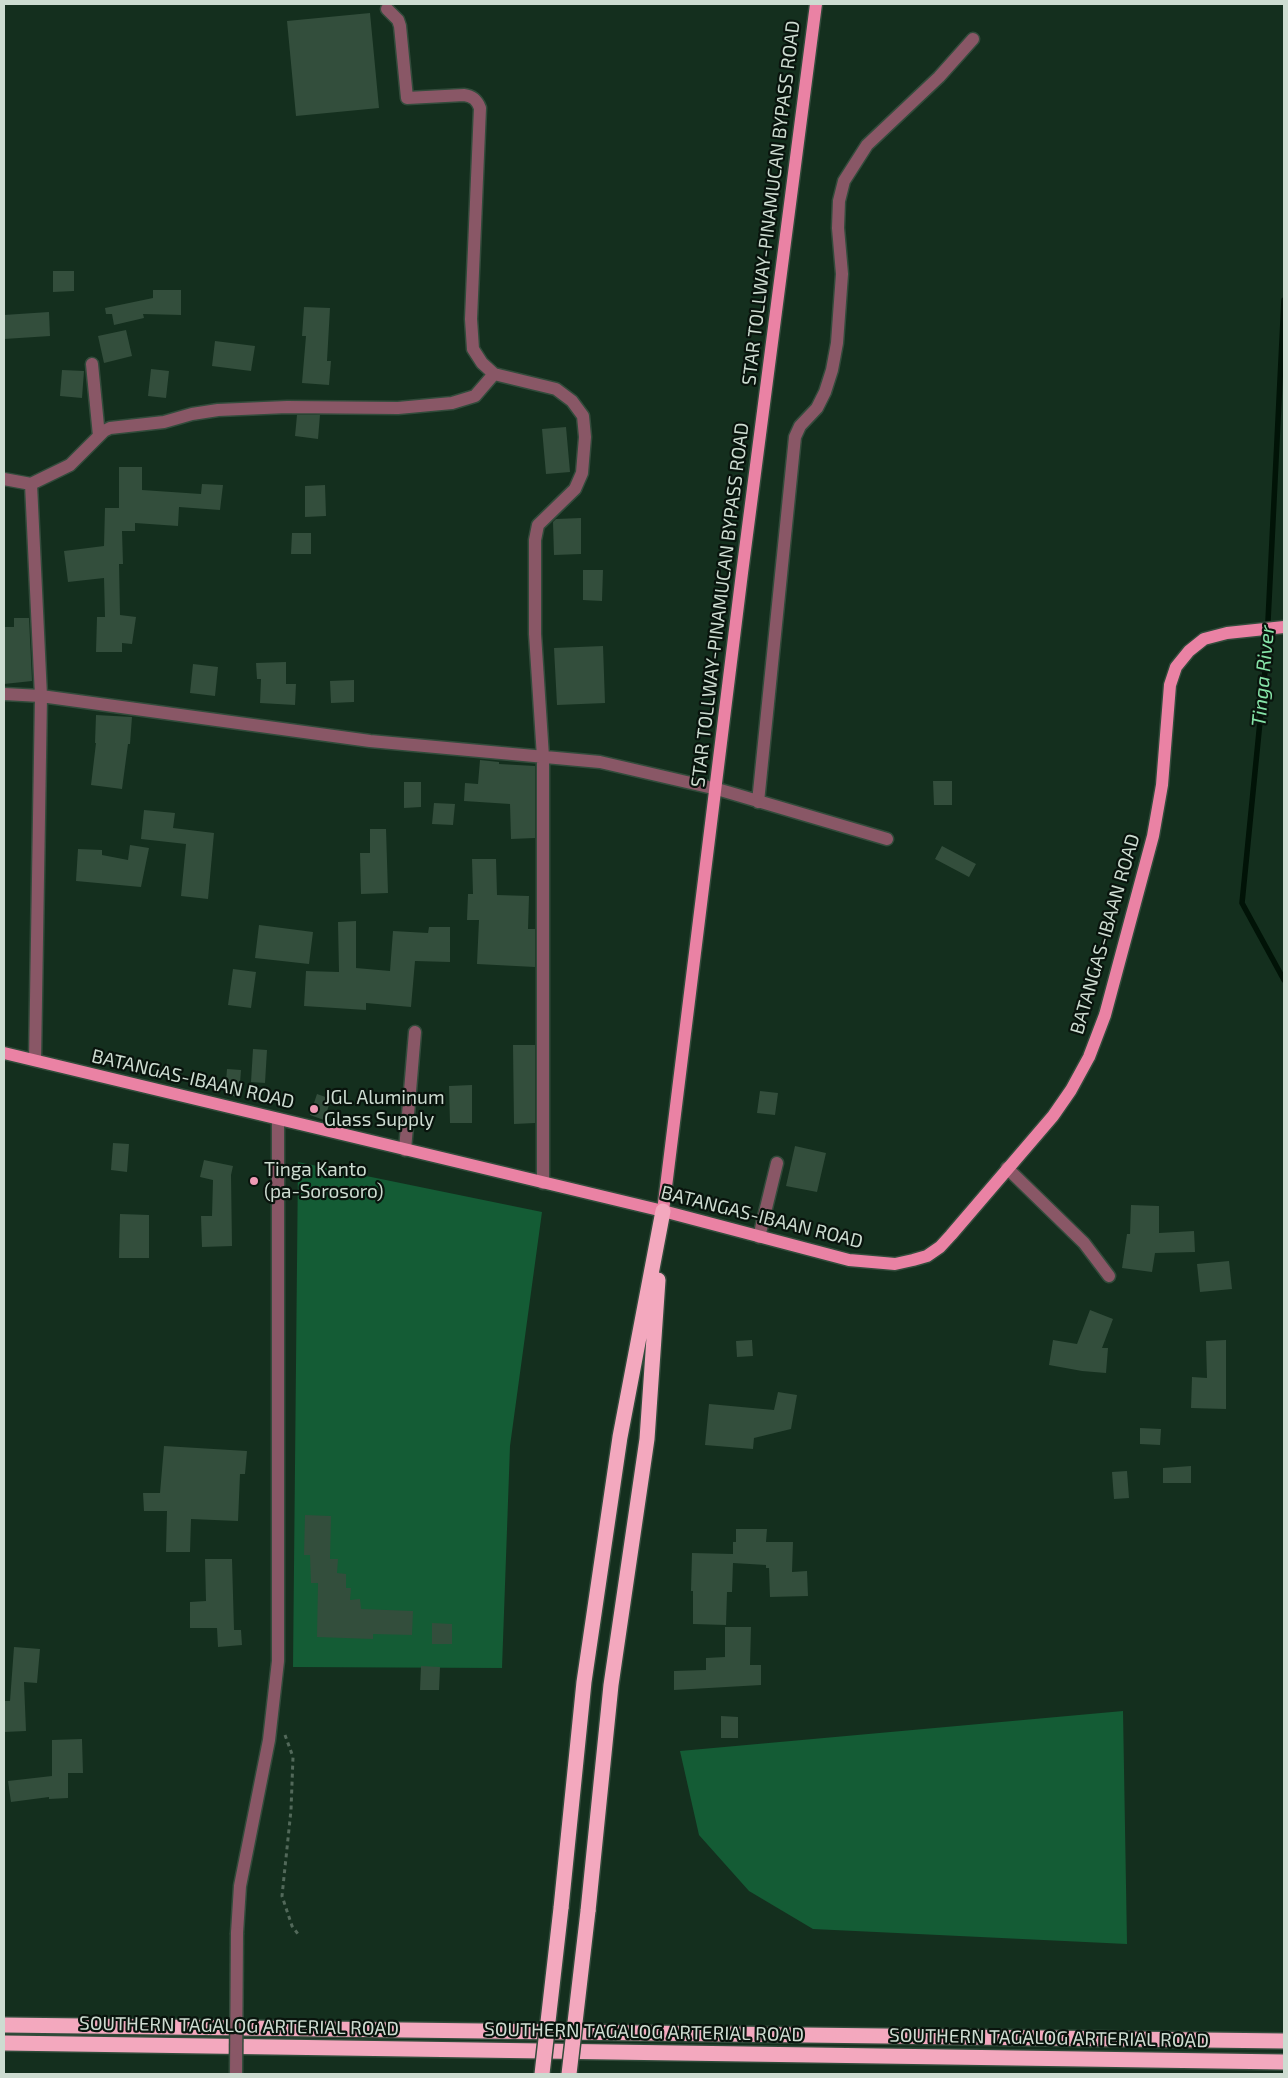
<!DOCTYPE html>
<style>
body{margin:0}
#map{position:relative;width:1288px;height:2078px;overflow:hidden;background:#142f1e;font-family:"Exo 2",sans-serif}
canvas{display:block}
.frame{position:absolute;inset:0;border:5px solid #cddcd1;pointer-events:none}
</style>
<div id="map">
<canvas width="1288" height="2078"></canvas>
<div class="frame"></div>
</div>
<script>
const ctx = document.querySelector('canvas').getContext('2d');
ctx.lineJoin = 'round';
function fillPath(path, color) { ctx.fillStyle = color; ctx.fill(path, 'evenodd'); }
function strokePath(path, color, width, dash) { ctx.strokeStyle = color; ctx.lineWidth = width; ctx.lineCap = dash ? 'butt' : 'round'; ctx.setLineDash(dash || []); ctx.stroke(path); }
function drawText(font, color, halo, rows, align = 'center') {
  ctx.font = font + ' "Exo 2",sans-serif'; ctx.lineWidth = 4.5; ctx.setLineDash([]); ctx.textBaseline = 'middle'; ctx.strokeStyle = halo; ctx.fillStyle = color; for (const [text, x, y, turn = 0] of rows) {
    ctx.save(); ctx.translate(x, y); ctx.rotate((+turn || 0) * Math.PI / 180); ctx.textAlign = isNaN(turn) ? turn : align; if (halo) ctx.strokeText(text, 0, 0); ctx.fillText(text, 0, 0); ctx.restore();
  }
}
fillPath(new Path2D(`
 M298 1162 542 1212 510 1446 502 1668 293 1667Z
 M1123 1711 1127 1944 813 1929 749 1891 699 1835 680 1751Z`), '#145c35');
strokePath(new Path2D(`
 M1284 300 1266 661 1242 903 1284 980`), '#011307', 5.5);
fillPath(new Path2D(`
 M370 13 379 108 296 116 287 21Z
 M53 271H74V291L53 292Z
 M153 290H181V315L143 314 144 318 114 325 112 314H106L105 308 153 298Z
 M304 307 330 308 327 361H331L329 385 302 383 306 336H302Z
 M49 312 50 336 4 339V315Z
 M126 330 132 356 104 363 98 336Z
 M215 341 255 346 251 371 212 366Z
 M151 369 169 371 166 398 148 396Z
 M62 370 84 371 82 398 60 396Z
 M297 415H320L318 439 295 436Z
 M566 427 570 472 546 474 542 429Z
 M119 467H142V490L201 494 202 484 223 485 220 510 179 507 178 526 135 523V531H122L123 564H119L120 615 136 617 132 644 122 643V652H96L97 617H105L104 578 68 582 64 551 104 546 105 508H119Z
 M325 485 326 516 305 517V486Z
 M581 518V554L554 555 553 522 556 519Z
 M292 533H311V554H291Z
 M583 570H603L602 601 583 600Z
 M14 618H29L32 681 4 684V627H14Z
 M603 646 605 703 557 705 554 648Z
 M286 662V684H296L295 705 260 703 261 679H257L256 663Z
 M193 664 218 667 215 696 190 693Z
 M354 680V702L331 703 330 681Z
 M96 715 132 717 130 744H128L122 789 91 785 96 743H95Z
 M480 760 499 762V764L535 766V838L511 839 510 804 464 801 465 783 478 784Z
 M933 781H952V805H934Z
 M404 782H421V807L404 808Z
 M434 803 455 804 453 825 432 824Z
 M144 810 175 813 173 828 214 833 208 899 181 896 186 844 141 839Z
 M370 829H386L388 893 361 894 360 853H370Z
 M130 845 149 848 141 887 76 881 78 849 102 850V855L128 860Z
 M942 846 976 864 969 877 935 859Z
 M472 859H496L497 895 529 896 528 929H535V967L477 964 479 920H467L468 894H473Z
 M356 921V968L390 971 393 931 428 933 429 927H450V962L415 961 411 1007 366 1003V1010L304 1006 306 971 339 972 338 922Z
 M259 925 313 932 309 964 255 958Z
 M233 969 256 972 251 1008 228 1005Z
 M513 1045H535V1123L514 1124Z
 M253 1049 267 1050 265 1083 251 1082Z
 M227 1069 241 1070 239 1097 225 1095Z
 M472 1085V1123H450L449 1086Z
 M760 1091 778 1093 775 1115 757 1113Z
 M317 1094 331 1099 324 1120 310 1115Z
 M113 1143 129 1144 127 1172 111 1170Z
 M795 1146 826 1153 817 1192 786 1186Z
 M204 1160 233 1166 231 1175 232 1246 202 1247 201 1216H212L213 1180 200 1177Z
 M1131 1205 1159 1206V1233L1194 1231 1195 1252 1155 1253 1152 1272 1122 1268 1127 1234H1130Z
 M120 1214 149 1215V1258H119Z
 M1229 1261 1232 1289 1200 1292 1197 1264Z
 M1090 1310 1113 1319 1102 1348H1108L1106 1373 1082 1371 1049 1365 1053 1340 1077 1344Z
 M752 1340 753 1356 737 1357 736 1341Z
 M1226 1340V1409L1191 1408 1192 1377 1207 1378 1206 1341Z
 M778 1392 797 1395 791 1429 754 1438 753 1449 705 1445 709 1404 774 1410Z
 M1140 1428 1161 1429 1160 1445 1140 1444Z
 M164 1446 247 1451 245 1474H240L238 1521 191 1519 190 1552H166L167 1511H144L143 1493H160Z
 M1191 1466V1483H1163V1468Z
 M1127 1471 1129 1498 1114 1499 1112 1472Z
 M305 1515 331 1516 330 1559H338L337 1573 346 1574V1588H351L350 1600 360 1599 361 1609 413 1611 412 1635 373 1634V1639L317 1637 318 1583H311L310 1555H304Z
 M736 1529H767L766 1542H793L792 1572 807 1571 808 1596 770 1597 769 1568H766V1565L733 1563 732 1592H727L726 1625 693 1624V1591H691L692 1553 733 1554V1542H736Z
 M205 1559H232L234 1630H241L242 1645 218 1647 217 1628H190V1602L206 1601Z
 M432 1623 452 1624V1644H432Z
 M725 1627H751L750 1665H761V1685L674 1690V1671L706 1670V1658L725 1657Z
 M14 1647 40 1649 37 1683 24 1682 26 1731 4 1732V1701H10Z
 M421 1666 440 1667 439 1690H420Z
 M721 1716 738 1717V1738H721Z
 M82 1739 83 1773H68V1798L49 1799V1797L11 1802 8 1781 52 1776V1740Z`), '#334e3c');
const minor = new Path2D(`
 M387 9 398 20 400 26 407 98 464 95C473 96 477 100 480 108L471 319 473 349 482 363 494 374 556 389 572 401 583 416 585 437 582 473 575 489 538 525 535 540V634L543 757V1183
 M92 364 99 436
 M4 479 31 484 41 696 35 1060
 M31 484 70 465 104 431 110 428 164 422 192 414 218 410 287 407 398 408 452 403 475 396 494 374
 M4 694 41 696 370 741 600 762 717 789 887 839
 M758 802 795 437 800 426 817 408 825 392 832 370 837 343 842 274 838 228 839 201 844 181 867 145 939 77 973 39
 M405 1150 415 1032
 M1007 1168 1084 1243 1109 1276
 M759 1237 777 1163
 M237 1933 240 1886 269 1740 278 1661V1119`);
const major = new Path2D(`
 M4 1053 663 1211 849 1260 895 1264 913 1260 927 1256 940 1247 951 1235 1053 1116 1071 1090 1089 1057 1105 1015 1153 836 1162 785 1170 685 1176 667 1189 651 1204 639 1227 633 1284 627
 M663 1211 742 573 816 4`);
const highway = new Path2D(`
 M561 1908 584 1682 620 1437 663 1211
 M588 1911 611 1685 647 1439 658 1280
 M4 2025 1284 2041
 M4 2043 1284 2062`);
strokePath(minor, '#324b3b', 15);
strokePath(major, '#324b3b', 15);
strokePath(highway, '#324b3b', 18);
strokePath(new Path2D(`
 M285 1735 293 1757 291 1810 282 1896 292 1926 298 1934`), '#52695a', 3, [4, 4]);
strokePath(minor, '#895766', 12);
strokePath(major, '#ea82a4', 12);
strokePath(highway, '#f3a8be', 15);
const minorBridge = new Path2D(`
 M236 2074 237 1933`);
const highwayBridge = new Path2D(`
 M542 2074 561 1908
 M569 2074 588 1911`);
strokePath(minorBridge, '#324b3b', 15, []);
strokePath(highwayBridge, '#324b3b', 18, []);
strokePath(minorBridge, '#895766', 12);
strokePath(highwayBridge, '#f3a8be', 15);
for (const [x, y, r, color] of [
 [314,1109,5,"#f09ab5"],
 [254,1181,5,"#f09ab5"]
]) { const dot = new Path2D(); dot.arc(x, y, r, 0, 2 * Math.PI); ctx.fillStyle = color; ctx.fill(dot); strokePath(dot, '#09140d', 2); }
drawText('19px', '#cddcd1', '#09140d', [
 ["STAR TOLLWAY-PINAMUCAN BYPASS ROAD",771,203,-83],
 ["STAR TOLLWAY-PINAMUCAN BYPASS ROAD",720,605,-83],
 ["BATANGAS-IBAAN ROAD",1105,934,-74],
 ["BATANGAS-IBAAN ROAD",193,1079,13],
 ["BATANGAS-IBAAN ROAD",762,1217,14],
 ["SOUTHERN TAGALOG ARTERIAL ROAD",239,2026,1],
 ["SOUTHERN TAGALOG ARTERIAL ROAD",644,2032,1],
 ["SOUTHERN TAGALOG ARTERIAL ROAD",1049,2038,1]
]);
drawText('19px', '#cddcd1', '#09140d', [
 ["JGL Aluminum",324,1098],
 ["Glass Supply",324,1120],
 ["Tinga Kanto",264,1170],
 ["(pa-Sorosoro)",264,1192]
], 'left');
drawText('italic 20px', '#86e4a8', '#09140d', [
 ["Tinga River",1263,676,-85]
]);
</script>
